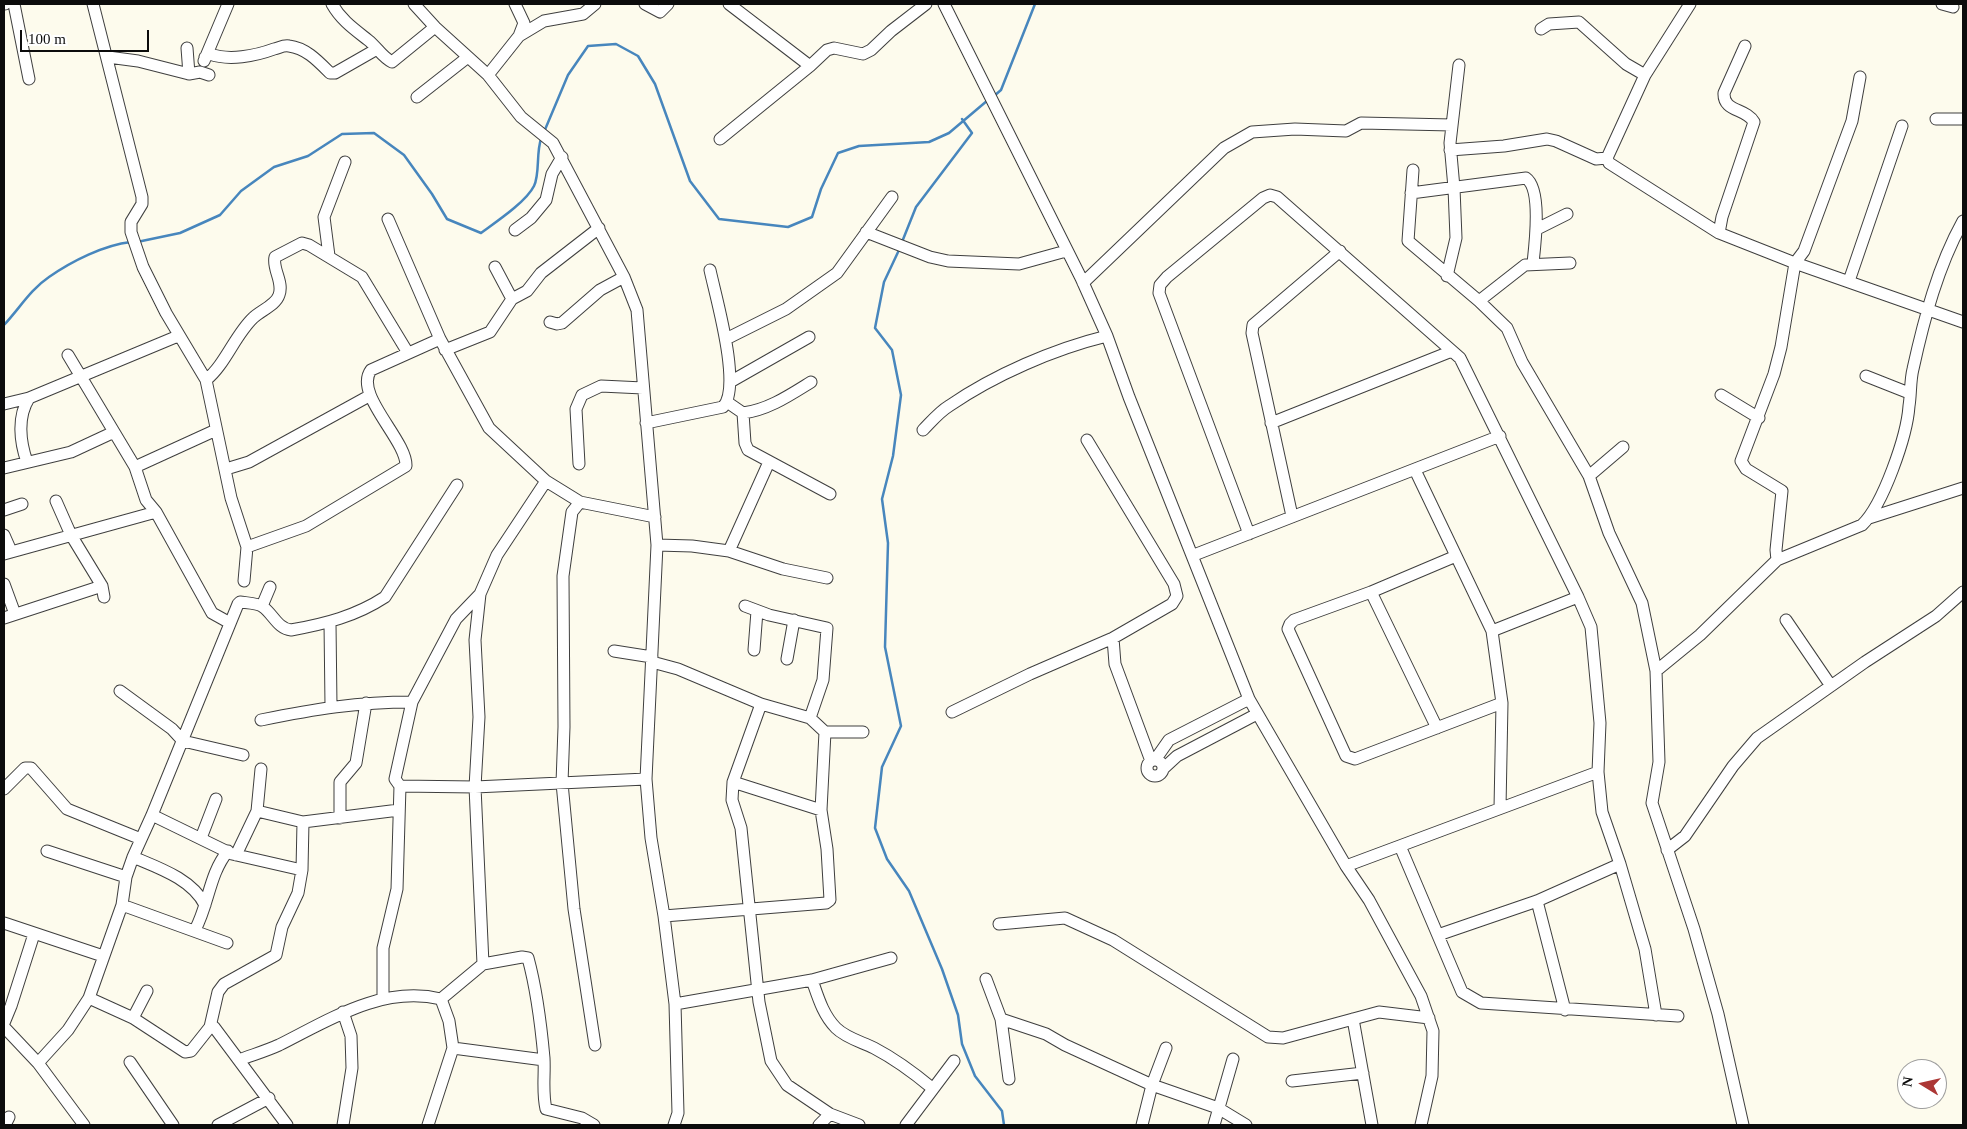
<!DOCTYPE html>
<style>
body{margin:0}
#map{position:relative;width:1967px;height:1129px;overflow:hidden;background:#fdfbed;font-family:"Times New Roman",serif}
canvas{display:block}
.frame{position:absolute;inset:0;border:5px solid #0c0c0c;pointer-events:none}
.north{position:absolute;left:1897px;top:1059px;width:50px;height:50px;box-sizing:border-box;background:#fff;border:1px solid #9e9e9e;border-radius:50%;rotate:279deg;font-size:14px;font-weight:700;line-height:20px;text-align:center;color:#0c0c0c}
.north::after{content:'';display:block;margin:auto;width:18px;height:22px;background:#ac3735;clip-path:polygon(50% 0,100% 100%,50% 72%,0 100%)}
.scale{position:absolute;left:20px;top:30px;width:129px;height:22px;box-sizing:border-box;border:2px solid #0c0c0c;border-top:0;padding-left:6px;font-size:15px;line-height:18px;white-space:nowrap;color:#0c0c0c;-webkit-text-stroke:4px #fff;paint-order:stroke}
</style>
<div id="map">
<canvas width="1967" height="1129"></canvas>
<div class="frame"></div>
<div class="north">N</div>
<div class="scale">100 m</div>
</div>
<script>
const ctx = document.querySelector('canvas').getContext('2d');
ctx.lineJoin = 'round';
function strokePath(path, color, width, dash) { ctx.strokeStyle = color; ctx.lineWidth = width; ctx.lineCap = dash ? 'butt' : 'round'; ctx.setLineDash(dash || []); ctx.stroke(path); }
strokePath(new Path2D(`
 M994 96 1001 90 1035 4
 M544 132 568 75 588 46 616 44 638 56 655 84 690 181 719 219 788 227 812 217 821 189 838 153 859 146 929 142 949 133 988 100
 M137 242 180 233 220 215 241 191 274 167 308 156 342 134 374 133 404 155 432 194 447 219 481 233C496 222 526 202 534 186 540 174 536 153 541 139
 M902 242 916 207 972 133 962 119
 M899 250 884 282 875 328 892 350 901 395 893 456 882 499 888 543 885 647 901 726 882 767 875 828 887 859 909 891 942 969 958 1015 962 1044 975 1076 1002 1111 1004 1125
 M4 325C19 309 31 289 49 277 72 261 104 245 131 242`), '#4786bd', 2.5);
const minor = new Path2D(`
 M4 4H5
 M14 4 29 79
 M93 4 142 197V204L131 222V232L143 267 166 313 206 380 231 498 247 547 244 581
 M332 4C341 20 354 29 368 40 377 47 382 57 392 62L435 27
 M414 4 435 27 488 75 521 117 553 143 624 277 637 310 657 545 646 779 651 838 664 916 675 1004 678 1113 674 1125
 M515 4 524 23 519 36
 M645 4 660 12 668 4
 M729 4 810 66
 M944 4 1081 278 1107 336 1129 397 1249 699 1346 866 1369 900 1421 996 1433 1031 1432 1076 1421 1125
 M1690 4 1645 75 1607 158 1609 163 1719 233 1795 263 1963 322
 M1942 4 1953 7
 M1541 29 1549 24 1579 22 1626 64 1645 75
 M187 48 189 74
 M108 57 138 61 189 74 200 72 209 75
 M205 57 210 54C229 61 255 56 274 49 279 48 283 45 289 46 306 48 318 61 330 73H335L377 49
 M204 61 228 4
 M488 75 519 36 544 21 583 14 595 4
 M417 97 468 57
 M1936 119H1963
 M720 139 810 66 827 50 834 48 863 54 871 50 891 31 926 4
 M1450 150 1504 146 1547 139 1556 141 1596 159 1607 158
 M1413 170 1408 241 1479 301 1507 328 1522 362 1589 476 1609 533 1642 603 1656 671 1659 762 1652 803 1694 929 1718 1014 1743 1125
 M1411 193 1526 178C1542 189 1535 245 1533 263
 M388 219 440 339 489 428 546 481 580 502 655 517
 M1537 229 1567 214
 M515 230 531 218 546 200 552 174 562 157
 M866 232 930 257 948 261 1019 264 1066 251
 M1719 233 1722 217 1754 122C1746 108 1723 112 1724 93L1745 46
 M329 256 324 217 345 162
 M495 267 512 299
 M1447 276 1456 238 1454 188 1450 143 1459 65
 M1849 281 1902 126
 M1083 283 1224 148 1252 132 1295 129 1346 131 1361 123 1452 125
 M1479 301 1525 265 1570 263
 M550 322 557 324 562 323 600 290 624 277
 M726 339 786 309 837 273 892 197
 M445 350 490 332 512 299 527 291 541 273 599 228
 M68 355 135 467 146 500 156 512 212 613 230 623
 M1866 376 1909 393
 M206 380C225 365 235 335 253 318 260 311 276 305 279 295 284 282 272 269 275 257L302 243 309 245 362 277 408 353
 M730 382 809 337
 M1721 395 1759 418
 M727 402 743 413C768 410 790 395 811 382
 M4 404 29 398
 M743 413 745 443 748 450 830 494
 M646 423 723 407C742 387 716 298 710 270
 M1271 423 1452 351
 M923 430C931 422 939 412 949 406 994 375 1054 349 1107 336
 M27 462C20 442 17 417 29 398L178 336
 M579 464 576 409 582 395 601 386 643 388
 M135 467 216 430
 M4 468 71 452 114 432
 M226 469 249 462 369 396
 M1415 470 1492 631 1502 703 1500 808
 M1589 476 1623 447
 M56 501 71 535 102 586 104 597
 M580 502 572 512 563 576 564 727 562 783 574 909 595 1045
 M4 510 22 504
 M1292 516 1252 333 1253 325 1340 251
 M1869 518 1963 488
 M1249 534 1159 293 1160 285 1167 277 1263 198 1270 195 1277 197 1460 358 1578 597 1591 627 1600 723 1598 772 1602 812 1620 864 1645 949 1656 1015
 M4 535 11 551
 M657 545 692 546 729 551 783 569 827 578
 M247 547 306 526 406 466C407 440 353 394 371 370L440 339
 M729 551 769 462
 M4 554 156 512
 M1194 555 1500 436
 M1456 556 1371 592 1294 620 1290 624 1288 629 1346 756 1355 759 1502 703
 M1777 560 1776 550 1782 491 1746 469 1741 461 1774 374 1781 347 1795 263 1804 251 1852 121 1860 77
 M4 584 15 614
 M1371 592 1437 728
 M262 606 270 587
 M745 606 769 615 827 628 823 680 810 718
 M4 618 102 586
 M1786 620 1831 686
 M330 623 331 706
 M1492 631 1578 597
 M1113 638 1115 664 1151 761
 M754 650 757 611
 M614 651 652 657
 M787 659 794 620
 M652 662 678 669 761 704 810 718 825 732H863
 M1656 671 1700 635 1777 560 1862 525C1883 505 1907 436 1909 406 1911 394 1910 381 1913 369 1924 319 1938 266 1963 221
 M120 691 172 729 183 741 243 755
 M761 704 733 782 732 800 741 828 759 1002 771 1061 787 1085 830 1114 859 1125
 M952 712 1030 674 1113 638 1172 604 1177 596 1174 584 1087 440
 M261 720C315 709 357 702 412 702
 M1147 768a8 8 0 1 1 16 0a8 8 0 1 1-16 0Z
 M1155 760 1169 740 1249 699
 M1164 768 1177 756 1257 714
 M733 782 821 810
 M400 786 475 787 646 779
 M4 789 25 768H31L67 809 141 839
 M257 811 303 822 399 810
 M152 815 232 854 302 870
 M340 818V782L356 763 366 703
 M201 838 216 799
 M1400 846 1462 992 1481 1003 1678 1016
 M1667 850 1685 836 1733 766 1757 738 1865 662 1936 616 1963 592
 M47 851 126 877
 M236 855 257 811 261 769
 M133 857C159 868 192 879 205 905
 M1346 866 1598 772
 M1537 901 1565 1010
 M122 905 227 943
 M664 916 826 903 830 900 827 849 821 810 825 732
 M4 923 103 956
 M999 924 1065 918 1113 940 1268 1037 1283 1038 1379 1012 1429 1018
 M195 930C209 904 209 874 228 851
 M1438 935 1537 901 1620 864
 M483 964 475 787 479 717 475 640 480 594 497 555 546 481
 M986 979 1001 1019 1009 1079
 M812 980C818 997 823 1015 836 1028 846 1038 862 1042 874 1048 895 1059 914 1073 932 1088
 M89 998 133 1018 185 1052 191 1051 210 1027 218 992 224 984 276 955 282 927 298 893 302 870 303 822
 M383 999V948L397 889 400 786 395 779 412 702 456 619 480 594
 M441 999 483 964 522 957 528 958C537 991 541 1025 544 1058 545 1075 542 1092 546 1109L582 1118 594 1125
 M675 1004 812 980 891 958
 M133 1018 147 991
 M1001 1019 1046 1034 1065 1045 1152 1085 1218 1108 1246 1125
 M1353 1019 1372 1125
 M4 1023 11 1006 34 934
 M4 1027 38 1063 84 1125
 M210 1027H214L287 1125
 M453 1048 544 1060
 M239 1060C252 1055 266 1051 279 1045 329 1020 382 985 441 999
 M130 1062 173 1125
 M38 1063 68 1030 89 998 122 905 126 877 133 857 152 815 238 604 240 602C247 603 258 603 263 607 273 614 278 629 291 630 325 624 356 616 385 597L457 485
 M1292 1081 1363 1073
 M5 1125 9 1117
 M218 1125 269 1098
 M343 1125 352 1068 351 1036 343 1012
 M428 1125 453 1048 449 1021 441 999
 M819 1125 830 1114
 M906 1125 954 1061
 M1142 1125 1152 1085 1166 1048
 M1214 1125 1233 1059`);
strokePath(minor, '#3f3f3f', 13);
strokePath(minor, '#fff', 11);
</script>
